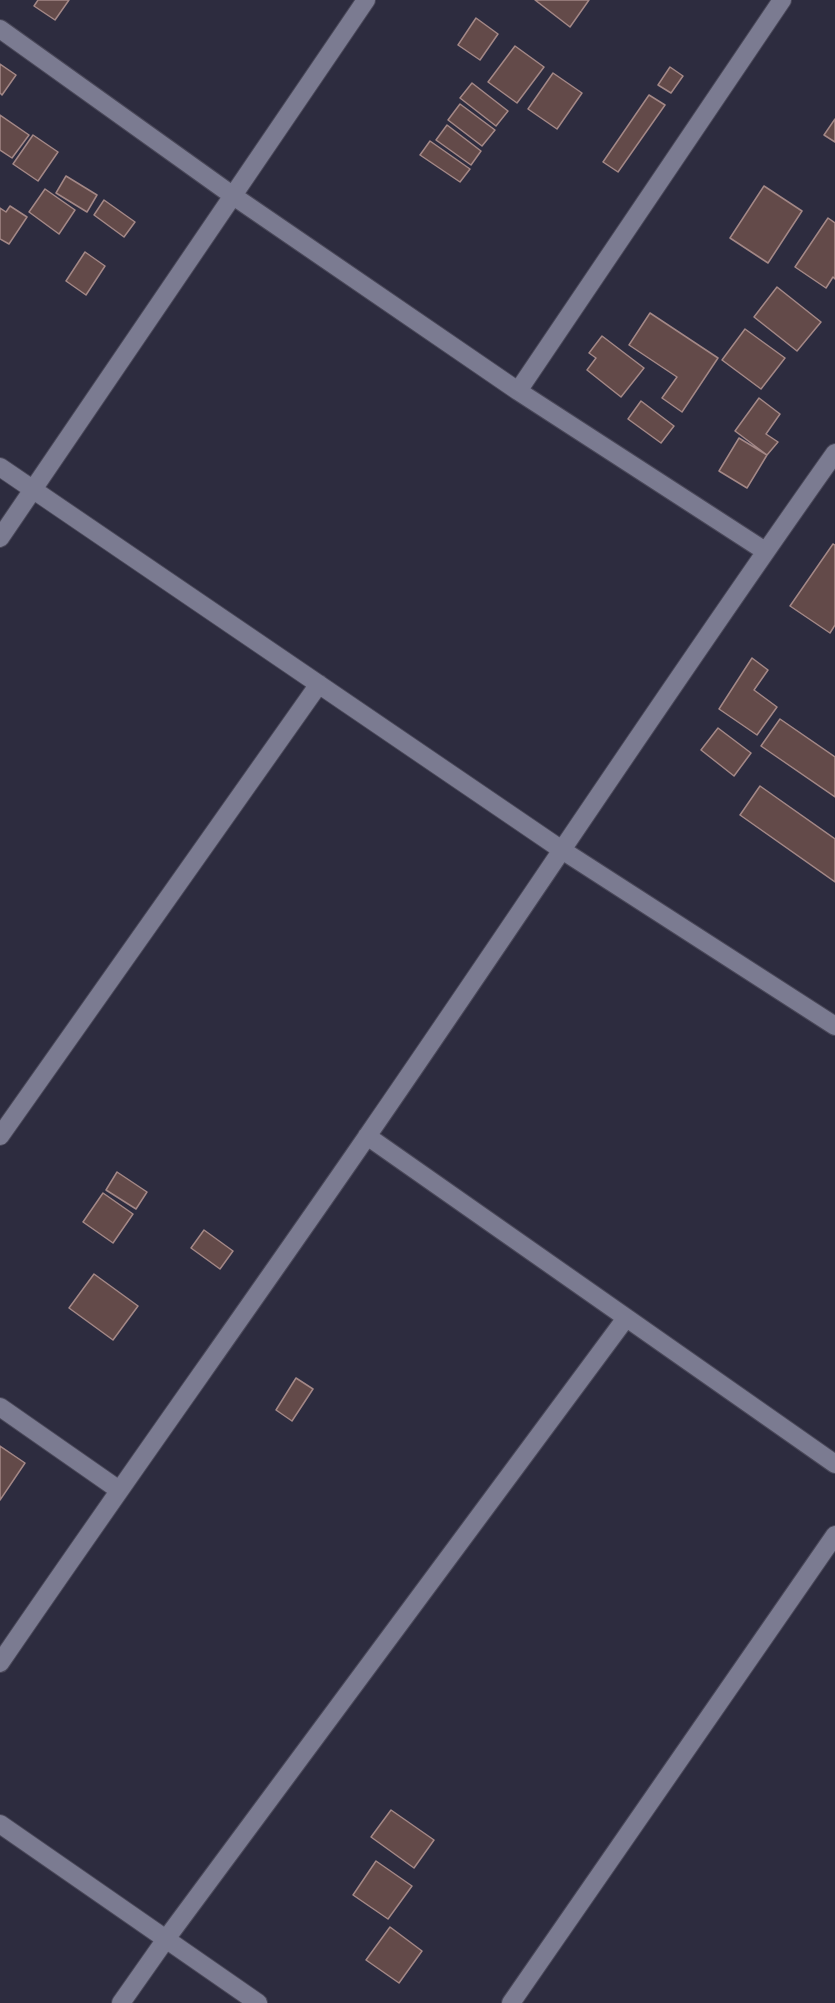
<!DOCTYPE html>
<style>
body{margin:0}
canvas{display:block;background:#2d2c3f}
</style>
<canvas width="835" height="2003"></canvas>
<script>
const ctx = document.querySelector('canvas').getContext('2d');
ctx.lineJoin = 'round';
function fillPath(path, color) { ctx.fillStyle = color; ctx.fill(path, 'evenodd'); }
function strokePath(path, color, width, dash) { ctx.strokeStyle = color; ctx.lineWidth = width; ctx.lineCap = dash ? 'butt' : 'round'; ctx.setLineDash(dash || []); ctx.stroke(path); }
const building = new Path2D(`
 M38 0H69L55 20 34 6Z
 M535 0H589L570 27Z
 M476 18 498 34 480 60 458 45Z
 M515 46 544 67 517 103 488 82Z
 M0 64 16 75 2 95 0 93Z
 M670 67 683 76 671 93 658 85Z
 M553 73 582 93 557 129 528 109Z
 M472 83 508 111 496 126 460 98Z
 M649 95 665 105 618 172 603 162Z
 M460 104 495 130 482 146 448 120Z
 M0 115 29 135 12 158 0 150Z
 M835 119V142L824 135Z
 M447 125 481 151 471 165 436 140Z
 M33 135 58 152 38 181 13 164Z
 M430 141 470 169 460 182 420 155Z
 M66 176 97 195 87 212 56 193Z
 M764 186 802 211 768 263 730 238Z
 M45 189 75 210 59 234 29 212Z
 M104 200 135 222 124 237 94 215Z
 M10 206 27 217 9 244 0 239V208L6 212Z
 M828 218 835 223V279L833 277 826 288 795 267Z
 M85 252 105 266 86 295 66 281Z
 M777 287 821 322 797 351 754 317Z
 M650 313 718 358 682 412 662 398 677 377 629 345Z
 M745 329 785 358 761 389 722 360Z
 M602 336 644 368 621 397 587 370 596 358 589 353Z
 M759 398 780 414 766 434 778 442 767 455 735 431Z
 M641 401 674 426 661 443 628 419Z
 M739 438 767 455 747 488 719 471Z
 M833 544 835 545V625L830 633 790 606Z
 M752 658 768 670 754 690 777 707 757 735 719 709Z
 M780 719 835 757V797L761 746Z
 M718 728 751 753 734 776 701 750Z
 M760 786 835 839V882L740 815Z
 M117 1172 147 1192 136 1209 106 1190Z
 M103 1193 133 1214 113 1243 83 1222Z
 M204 1230 233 1251 220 1269 191 1248Z
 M94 1274 138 1306 113 1340 69 1308Z
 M296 1378 313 1389 292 1421 276 1410Z
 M0 1446 25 1463 0 1500Z
 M391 1810 434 1840 414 1868 371 1837Z
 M376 1861 412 1886 388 1919 353 1895Z
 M390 1927 422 1951 399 1983 366 1960Z`);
fillPath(building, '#634a49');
strokePath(building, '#a48887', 1.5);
const minor = new Path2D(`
 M0 29 232 195 518 391 765 551
 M518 391 782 0
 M0 467 562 850 835 1026
 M0 538 366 0
 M0 1136 319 684
 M367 1136 835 1464
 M0 1407 119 1490
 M0 1663C121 1486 246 1312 368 1135 524 909 675 678 835 453
 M0 1824 258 2003
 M121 2003 166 1939 626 1318
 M511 2003 835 1535`);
strokePath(minor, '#4a4859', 20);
strokePath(minor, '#7b7b91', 18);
</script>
